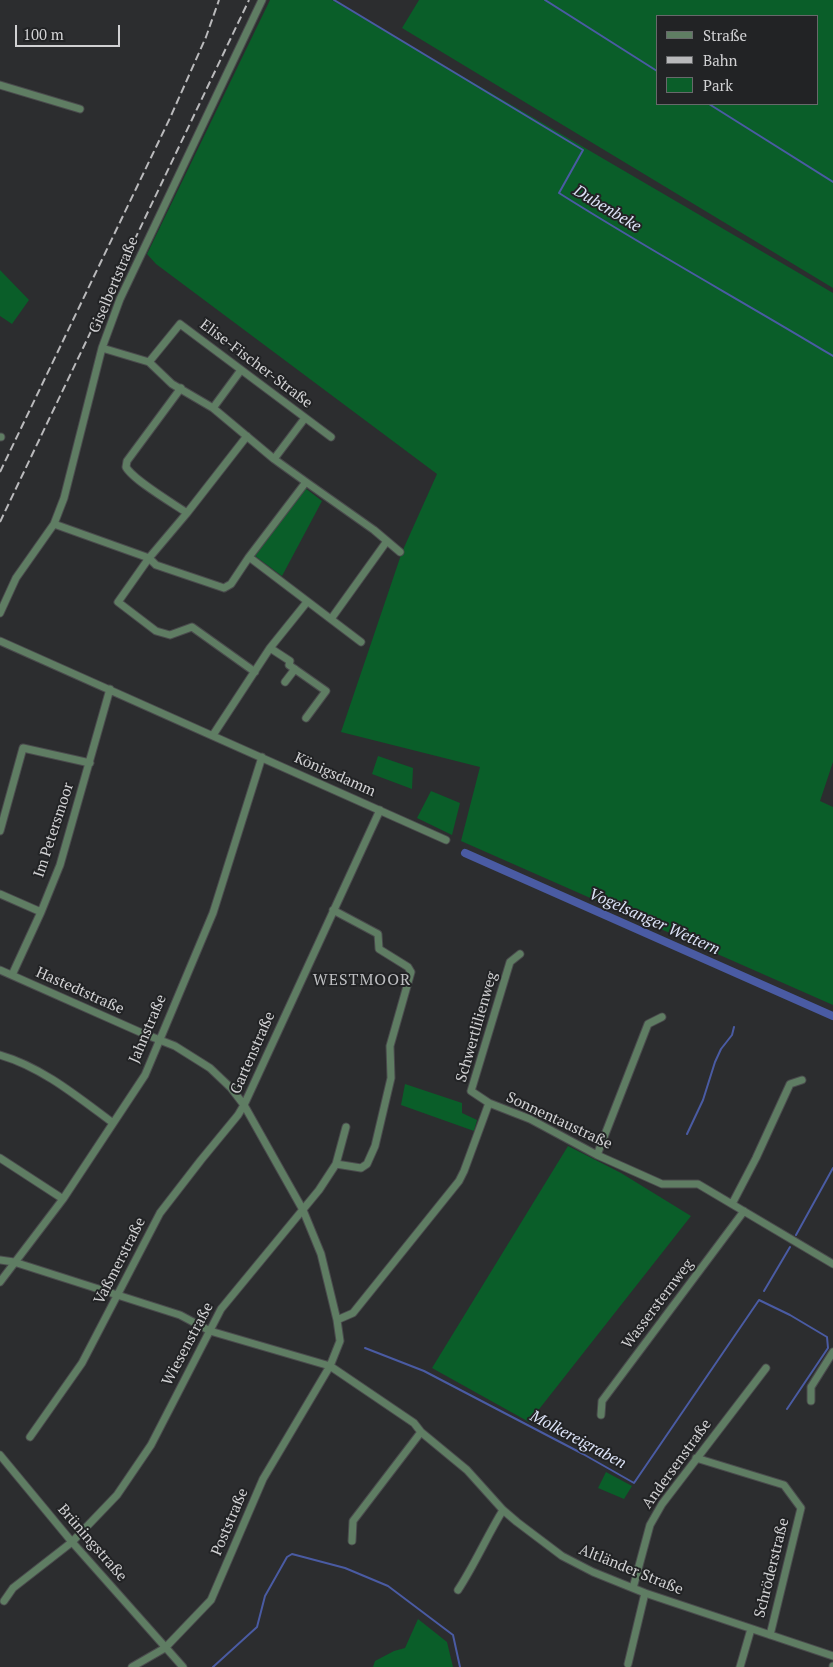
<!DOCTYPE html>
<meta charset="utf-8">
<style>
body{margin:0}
#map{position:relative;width:833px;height:1667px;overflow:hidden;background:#2c2d2f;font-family:"PT Serif",serif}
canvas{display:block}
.legend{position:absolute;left:656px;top:15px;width:162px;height:90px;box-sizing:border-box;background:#222325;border:1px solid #68696b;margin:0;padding:6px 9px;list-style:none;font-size:15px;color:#d1d1d3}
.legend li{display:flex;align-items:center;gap:10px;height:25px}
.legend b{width:25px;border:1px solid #68696b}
.scale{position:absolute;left:15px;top:25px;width:105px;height:22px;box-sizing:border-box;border:2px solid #d1d1d3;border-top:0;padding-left:6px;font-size:15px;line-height:18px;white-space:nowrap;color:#d1d1d3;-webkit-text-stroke:4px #222325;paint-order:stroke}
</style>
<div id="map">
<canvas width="833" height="1667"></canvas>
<ul class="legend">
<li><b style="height:6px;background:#5f7d63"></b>Straße</li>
<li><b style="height:6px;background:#b9b9bb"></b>Bahn</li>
<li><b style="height:14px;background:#0a5e29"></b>Park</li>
</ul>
<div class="scale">100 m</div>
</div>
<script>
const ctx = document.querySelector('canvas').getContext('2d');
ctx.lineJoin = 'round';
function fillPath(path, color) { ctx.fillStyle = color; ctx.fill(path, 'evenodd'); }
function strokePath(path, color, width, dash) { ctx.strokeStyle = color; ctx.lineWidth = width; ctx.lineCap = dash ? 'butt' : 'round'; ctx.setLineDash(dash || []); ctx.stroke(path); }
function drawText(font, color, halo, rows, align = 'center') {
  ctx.font = font + ' "PT Serif",serif'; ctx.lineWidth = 4; ctx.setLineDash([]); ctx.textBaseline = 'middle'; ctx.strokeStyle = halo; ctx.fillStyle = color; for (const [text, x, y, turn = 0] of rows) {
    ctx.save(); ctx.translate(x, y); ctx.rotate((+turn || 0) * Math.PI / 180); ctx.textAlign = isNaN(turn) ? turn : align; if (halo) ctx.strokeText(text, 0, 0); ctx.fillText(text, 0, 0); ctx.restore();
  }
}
fillPath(new Path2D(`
 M270 0H332L833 293V762L820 801 833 807V1005L461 841 480 767 341 732 402 552 437 474 156 264 147 254Z
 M419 0H833V288L402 28ZM817 16V104H657V16Z
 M0 270 29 300 12 324 0 316Z
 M305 488 322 501 282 576 255 556Z
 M378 756 413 768 412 789 372 774Z
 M431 791 460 803 452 835 417 818Z
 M405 1084 462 1103V1113L477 1120 474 1131 401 1105Z
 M568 1146 621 1173 691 1216 529 1422 432 1368Z
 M606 1472 632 1486 624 1499 598 1488Z
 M418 1619 447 1642 453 1667H373L375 1661 394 1651 405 1648Z`), '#0a5e29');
strokePath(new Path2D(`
 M334 0 583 150 559 193C649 250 742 301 833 356
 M545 0 657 71
 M709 104 833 182
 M687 1134 703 1100 715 1062 721 1049 732 1035 734 1027
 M796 1235 833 1168
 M764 1291 790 1247
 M365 1348 424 1371 583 1454 634 1483 759 1300 790 1315 827 1337 828 1348 787 1409
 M213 1667 257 1627 265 1596 287 1557 292 1554 345 1568 388 1586 453 1635 460 1667`), '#4a5ba3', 2);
strokePath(new Path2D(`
 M465 853 833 1016`), '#4a5ba3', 8);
const minor = new Path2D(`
 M0 85 80 109
 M149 362 180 324 331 437
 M181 388 127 461 126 467C133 480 174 504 187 513
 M213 408 241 370
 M247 436 187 513 149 558 118 602 156 631 170 635 192 627 255 672
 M0 437H1
 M274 459 305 418
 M306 482 374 530 400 552
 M54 524 149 558 156 565 224 588 231 584 249 557 306 482 274 459 213 408 172 384 149 362 102 348
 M249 557 361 642
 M0 613 16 578 54 524 64 498 102 348 120 299 262 0
 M331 619 387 541
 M0 641 446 840
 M270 648 290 661 289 665 326 691 306 718
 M285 682 295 669
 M213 735 270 648 307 602
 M0 831 23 748 90 763
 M0 894 41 912
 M333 910 378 934 379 949 408 967 411 972 390 1046 391 1078 375 1146 367 1164 361 1168 336 1164
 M0 970 142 1033 175 1046 210 1068 231 1088 244 1105 303 1210 321 1254 337 1320 340 1341 330 1366 263 1479 211 1600 165 1648 132 1667
 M12 975 41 912 60 865 110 689
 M0 1055C42 1067 78 1097 113 1123
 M489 1103 471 1091 510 962 520 954
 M597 1155 648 1024 662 1017
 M0 1158 63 1199
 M732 1204 756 1158 790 1084 802 1080
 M0 1260 14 1262 180 1315 210 1331 330 1366 414 1423 421 1432 467 1470 503 1510 517 1522 562 1556 593 1572 645 1593 833 1656
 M0 1282 63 1199 145 1075 213 913 262 757
 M337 1320 353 1313 459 1181 464 1171 489 1103 530 1119 597 1155 662 1184H698L833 1264
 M811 1401V1387L833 1352
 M601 1415 602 1401 744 1211
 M30 1437 82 1363 160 1213 201 1160 238 1115 244 1105 380 810
 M0 1455 72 1542 183 1667
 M696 1458 784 1485 801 1508 770 1635
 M352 1541 353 1521 421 1432
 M633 1588 650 1525 662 1504 766 1368
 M458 1590C475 1564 487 1536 503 1510
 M4 1601 13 1588 72 1542 117 1495 151 1445 221 1309 319 1190 336 1164 346 1127
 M628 1664 645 1593
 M740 1667 751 1629
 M833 1667V1666`);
strokePath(minor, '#4a4b4d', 9);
strokePath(minor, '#5f7d63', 7);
strokePath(new Path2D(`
 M0 472 170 118 206 37 219 0
 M0 522 249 0`), '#b9b9bb', 2, [8, 4]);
drawText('15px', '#d1d1d3', '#222325', [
 ["Giselbertstraße",114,285,-67],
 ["Elise-Fischer-Straße",256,364,37],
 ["Königsdamm",335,775,24],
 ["Im Petersmoor",54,830,-72],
 ["Hastedtstraße",80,991,24],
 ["Schwertlilienweg",477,1027,-74],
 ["Jahnstraße",148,1029,-67],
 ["Gartenstraße",253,1053,-66],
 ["Sonnentaustraße",559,1121,25],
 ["Vaßmerstraße",120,1261,-63],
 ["Wassersternweg",658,1304,-53],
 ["Wiesenstraße",188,1344,-62],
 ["Andersenstraße",677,1464,-54],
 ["Poststraße",230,1522,-67],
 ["Brüningstraße",92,1543,49],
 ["Schröderstraße",772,1568,-76],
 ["Altländer Straße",631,1570,22]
]);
drawText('italic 16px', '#dce3f7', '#222325', [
 ["Dubenbeke",607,209,31],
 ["Vogelsanger Wettern",654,922,24],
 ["Molkereigraben",578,1440,28]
]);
ctx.letterSpacing = '1px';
drawText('16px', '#bdbec1', '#222325', [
 ["WESTMOOR",362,980]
]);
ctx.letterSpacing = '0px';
</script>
